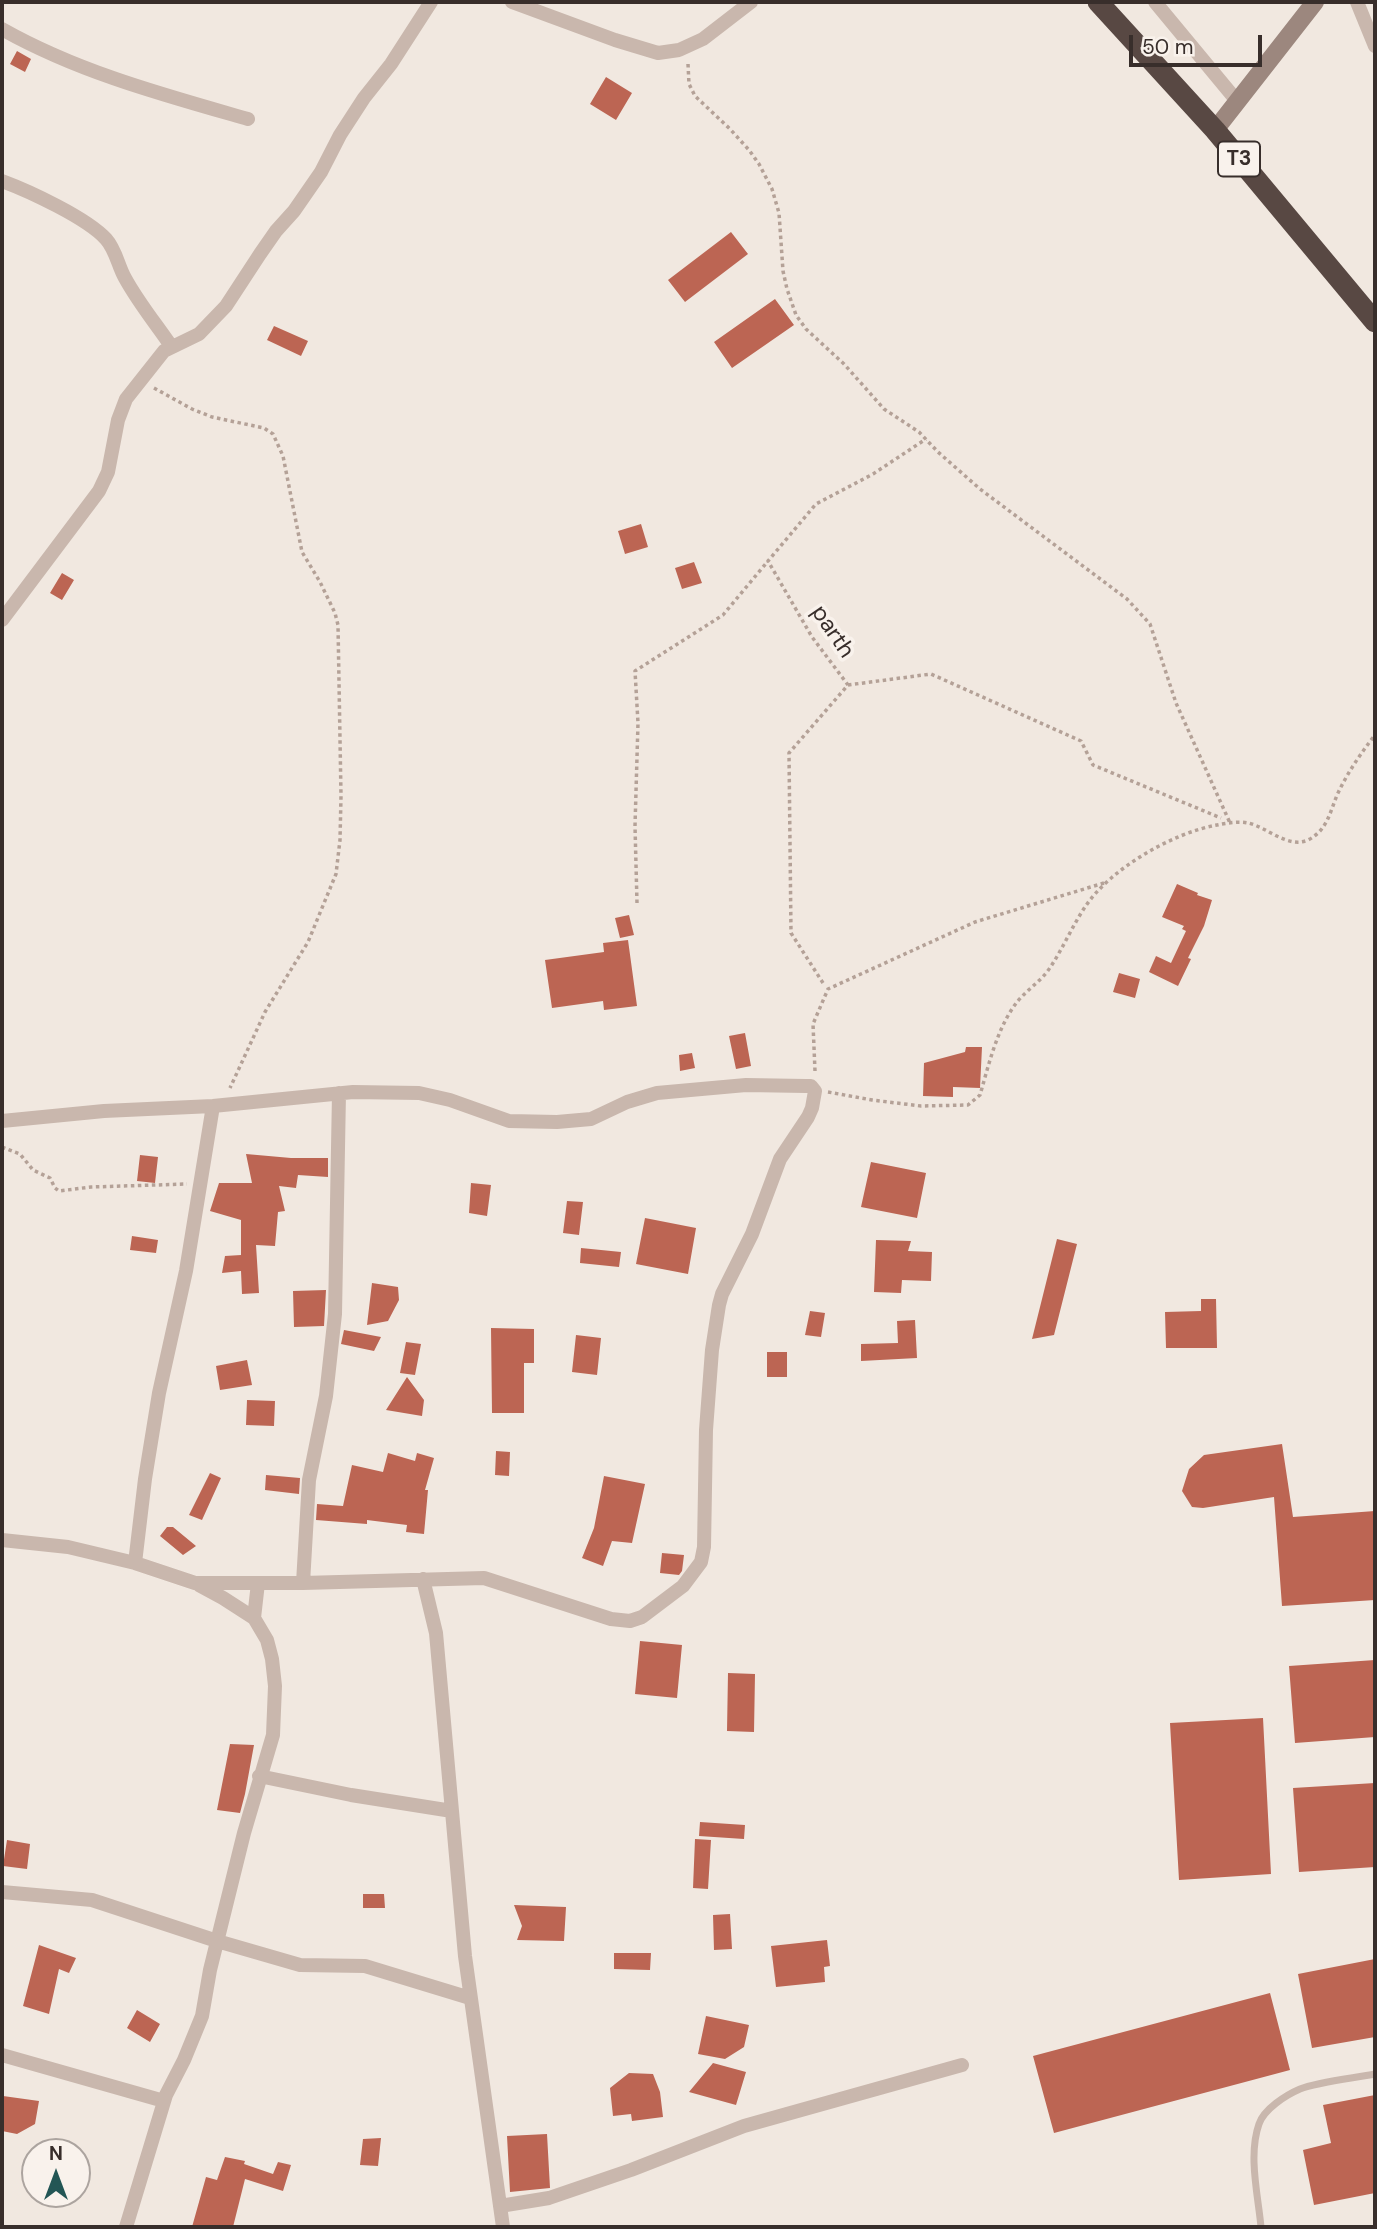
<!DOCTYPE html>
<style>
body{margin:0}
#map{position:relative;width:1377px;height:2229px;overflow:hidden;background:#f1e8e0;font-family:"DM Sans",sans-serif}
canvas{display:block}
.frame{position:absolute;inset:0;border:4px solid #382e2b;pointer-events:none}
.north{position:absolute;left:21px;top:2138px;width:70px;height:70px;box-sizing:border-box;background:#f9f2ec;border:2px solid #aca49f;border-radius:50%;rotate:0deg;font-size:19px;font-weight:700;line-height:28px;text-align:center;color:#382e2b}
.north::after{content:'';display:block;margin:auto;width:24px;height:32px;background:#235655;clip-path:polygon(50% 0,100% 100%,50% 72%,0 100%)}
.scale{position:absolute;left:1129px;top:35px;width:133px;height:32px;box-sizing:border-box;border:4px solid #382e2b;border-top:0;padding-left:9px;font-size:21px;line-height:24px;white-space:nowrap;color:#382e2b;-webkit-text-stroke:5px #f9f2ec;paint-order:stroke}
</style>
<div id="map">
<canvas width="1377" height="2229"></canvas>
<div class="frame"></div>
<div class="north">N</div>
<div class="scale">50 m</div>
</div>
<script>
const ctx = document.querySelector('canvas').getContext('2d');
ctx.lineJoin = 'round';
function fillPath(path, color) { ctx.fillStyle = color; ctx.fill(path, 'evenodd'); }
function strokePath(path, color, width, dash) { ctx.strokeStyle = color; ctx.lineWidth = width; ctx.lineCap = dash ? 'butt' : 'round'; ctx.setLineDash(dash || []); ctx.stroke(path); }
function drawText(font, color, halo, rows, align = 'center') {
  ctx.font = font + ' "DM Sans",sans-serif'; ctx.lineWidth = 7; ctx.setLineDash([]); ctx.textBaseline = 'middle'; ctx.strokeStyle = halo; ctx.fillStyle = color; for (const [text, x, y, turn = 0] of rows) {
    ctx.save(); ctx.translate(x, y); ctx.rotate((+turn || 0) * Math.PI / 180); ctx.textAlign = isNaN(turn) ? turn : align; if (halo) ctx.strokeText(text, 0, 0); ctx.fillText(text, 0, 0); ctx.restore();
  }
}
fillPath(new Path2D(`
 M17 51 31 59 25 72 10 64Z
 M606 77 632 93 616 120 590 104Z
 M731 232 748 254 685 302 668 280Z
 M775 299 794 325 732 368 714 342Z
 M274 326 308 341 301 356 267 340Z
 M641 524 648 547 625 554 618 531Z
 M694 562 702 583 682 589 675 568Z
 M62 573 74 580 62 600 50 593Z
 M1177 884 1198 893 1197 895 1212 900 1204 926 1188 958 1191 959 1178 986 1149 972 1156 956 1171 963 1186 931 1182 929 1184 926 1162 917Z
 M629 915 634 935 620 938 615 918Z
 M628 940 637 1006 604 1010 603 1001 552 1008 545 960 604 952 603 943Z
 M1119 973 1140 979 1135 998 1113 992Z
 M745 1033 751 1066 736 1069 729 1036Z
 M966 1047H982L980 1088 953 1087V1097L923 1096 924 1063 965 1052Z
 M692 1053 695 1068 680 1071 679 1055Z
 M246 1154 291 1158H328V1177L298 1175 296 1188 279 1186 285 1211 278 1212 275 1246 256 1245 259 1293 242 1294 241 1271 222 1273 225 1256 241 1255V1220L210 1211 219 1183H252Z
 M140 1155 158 1157 155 1183 137 1181Z
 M871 1162 926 1173 917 1218 861 1207Z
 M471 1183 491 1185 487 1216 469 1213Z
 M567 1201 583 1202 579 1235 563 1233Z
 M645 1218 696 1228 688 1274 636 1264Z
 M132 1236 158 1240 156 1253 130 1250Z
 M1057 1239 1077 1244 1054 1335 1032 1339Z
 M876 1240 911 1241 908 1251 932 1252 931 1281 902 1280 901 1293 874 1292Z
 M581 1248 621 1252 619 1267 580 1263Z
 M372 1283 398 1287 399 1300 388 1321 367 1325Z
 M326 1290 324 1326 294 1327 293 1291Z
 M1201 1299H1216L1217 1348H1166L1165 1312 1201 1311Z
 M810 1311 825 1313 821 1337 805 1335Z
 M915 1320 917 1358 861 1361V1344L898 1343 897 1321Z
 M491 1328 534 1329V1363H524V1413H492Z
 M344 1330 381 1337 374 1351 341 1344Z
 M576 1335 601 1338 597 1375 572 1372Z
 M406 1342 421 1344 415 1375 400 1373Z
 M767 1352H787V1377H767Z
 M247 1360 252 1385 220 1390 216 1366Z
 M407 1377 424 1400 422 1416 386 1410Z
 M247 1400 275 1401 274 1426 246 1425Z
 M1282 1444 1293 1517 1375 1511V1600L1282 1606 1274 1497 1203 1508 1192 1507 1182 1491 1189 1469 1204 1455Z
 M496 1451 510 1452 509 1476 495 1475Z
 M388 1453 415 1461 417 1453 434 1458 425 1490H428L424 1534 406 1532 407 1525 367 1520V1524L316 1520 317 1504 343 1506 352 1465 383 1472Z
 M210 1473 221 1478 202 1520 189 1515Z
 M266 1475 300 1478 299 1494 265 1490Z
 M604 1476 645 1484 632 1543 612 1541 603 1566 582 1558 594 1528Z
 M167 1527H173L196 1546 183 1555 160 1536Z
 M662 1553 684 1555 682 1571 679 1575 660 1573Z
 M640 1641 682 1645 677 1698 635 1694Z
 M1375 1660V1737L1295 1743 1289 1666Z
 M728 1673 755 1674 754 1732 727 1731Z
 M1263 1718 1271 1874 1179 1880 1170 1723Z
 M230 1744 254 1745 245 1794 240 1813 217 1810Z
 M1375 1783V1867L1299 1872 1293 1788Z
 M700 1822 745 1825 744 1839 699 1836Z
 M695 1839 711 1840 708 1889 693 1888Z
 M7 1840 30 1844 27 1869 3 1866Z
 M363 1894H384L385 1908H363Z
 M514 1905 566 1907 564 1941 517 1940 522 1926Z
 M730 1914 732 1949 714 1950 713 1915Z
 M827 1940 830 1966 824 1967 825 1982 776 1987 771 1946Z
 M39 1945 76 1958 69 1973 59 1969 49 2014 23 2006Z
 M614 1953H651L650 1970 614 1969Z
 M1375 1959V2037L1312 2048 1298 1974Z
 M1270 1993 1290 2070 1054 2133 1033 2056Z
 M137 2010 160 2024 150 2042 127 2028Z
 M706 2016 749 2025 744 2047 725 2059 698 2054Z
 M713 2063 746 2072 736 2105 689 2092Z
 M629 2073 653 2074 660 2092 663 2117 632 2121 631 2114 613 2116 610 2088Z
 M1375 2095V2193L1314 2205 1303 2150 1331 2143 1323 2105Z
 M3 2096 39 2101 35 2124 17 2134 2 2131Z
 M547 2134 550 2188 510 2192 507 2136Z
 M381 2138 378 2166 360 2165 363 2139Z
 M225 2157 245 2161 244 2164 273 2174 278 2162 291 2165 283 2191 245 2179 233 2227H192L206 2177 217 2180Z`), '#bc6553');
strokePath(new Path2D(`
 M688 64 689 84 695 96 730 129 749 150 759 164 772 189 779 213 783 271 787 289 796 315 806 329 844 364 884 409 919 432 938 452 980 489 1127 599 1150 624 1176 703 1230 823
 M154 388 192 409 212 417 264 428 273 434 283 456 302 552 320 582 335 613 338 625 341 796 340 840 336 874 308 942 265 1012 230 1088
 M848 685 931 674 1081 741 1093 765 1221 818
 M637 903 635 826 638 723 635 671 723 615 768 561
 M823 983 791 933 789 753 848 685 812 637 768 561 816 504 873 474 926 439
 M815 1071 813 1024 828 989 975 922 1104 883
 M828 1092 872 1100 921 1106 968 1105 980 1095C989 1064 997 1028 1017 1002 1026 991 1038 983 1047 972 1062 951 1071 928 1085 907 1110 869 1172 833 1217 825 1227 823 1239 821 1248 823 1267 827 1288 849 1308 840 1328 830 1330 811 1338 793 1348 772 1361 753 1375 735
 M2 1147 20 1154 33 1170 50 1178 55 1188 59 1191 91 1187 187 1184`), '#b4a197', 3.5, [3.5, 3.5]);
strokePath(new Path2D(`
 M1261 2227C1258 2195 1248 2155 1259 2124 1264 2109 1286 2095 1300 2089 1318 2082 1355 2078 1375 2074`), '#c9b7ad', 7);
strokePath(new Path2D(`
 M512 2 615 40 658 53 679 50 703 39 751 2
 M1155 2 1237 101
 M1357 2 1375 46
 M2 29C78 72 164 95 248 119
 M2 181C29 191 87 218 106 239 116 250 118 266 125 278 138 302 156 324 171 346
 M2 620 99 491 108 472 118 420 126 399 164 351 199 334 226 306 260 254 276 231 294 211 321 172 340 135 364 98 391 64 431 2
 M2 1121 104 1111 213 1106 353 1092 419 1093 450 1100 509 1121 557 1122 591 1119 627 1102 657 1093 746 1085 806 1086H811L815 1091 812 1108 808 1117 780 1159 752 1234 722 1294 719 1305 712 1350 706 1430 704 1547 701 1562 683 1586 642 1617 630 1621 611 1619 484 1578 303 1583H195L135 1563 68 1547 2 1540
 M135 1563 145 1479 159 1393 186 1271 213 1106
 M423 1579 436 1633 465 1956 503 2227
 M303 1583 309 1480 326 1396 335 1314 339 1093
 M254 1618 258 1583
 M259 1776 351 1795 452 1811
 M2 1892 92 1900 217 1941 300 1965 365 1966 470 1998
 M2 2055 164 2101
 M500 2206 549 2198 631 2170 744 2126 962 2065
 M126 2227 166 2095 184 2060 202 2016 210 1970 244 1833 273 1735 275 1686 272 1659 267 1640 254 1618 223 1598 199 1585`), '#c9b7ad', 14);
strokePath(new Path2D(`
 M1215 130 1315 2`), '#9c877e', 18);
strokePath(new Path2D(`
 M1098 2 1215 130 1375 322`), '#584843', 21);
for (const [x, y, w] of [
 [1239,159,42]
]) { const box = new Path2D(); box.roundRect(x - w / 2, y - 17.5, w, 35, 5); ctx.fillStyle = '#f9f2ec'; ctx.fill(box); strokePath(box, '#382e2b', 2); }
drawText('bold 21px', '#382e2b', null, [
 ["T3",1239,159]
]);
drawText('23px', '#382e2b', '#f9f2ec', [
 ["parth",832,632,56]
]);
</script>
